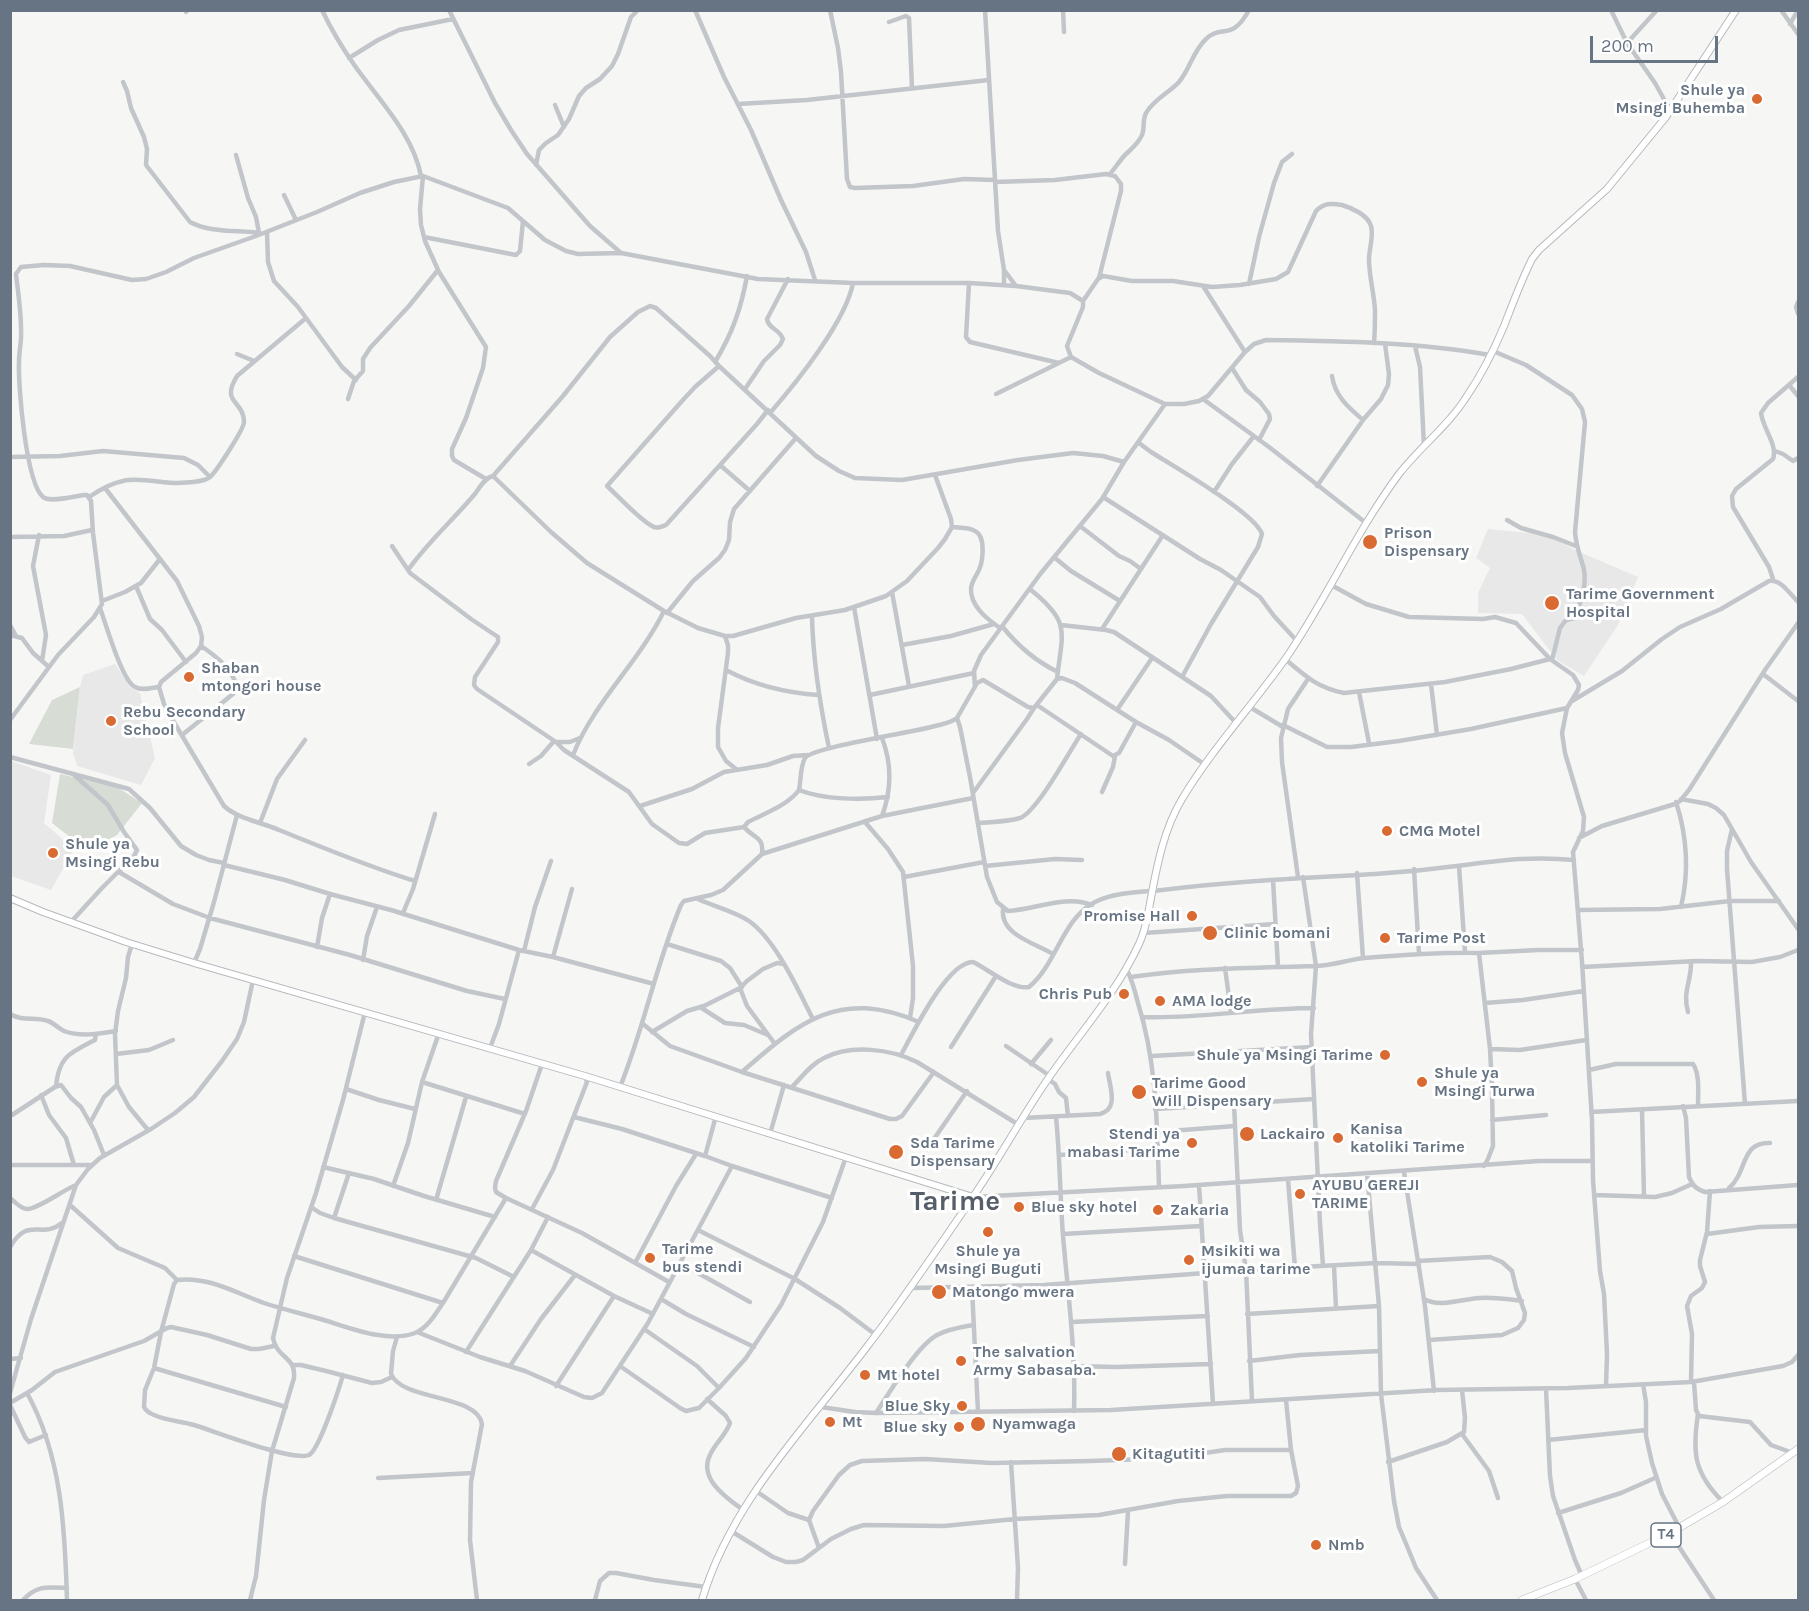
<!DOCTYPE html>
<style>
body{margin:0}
#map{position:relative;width:1809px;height:1611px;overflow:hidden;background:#f6f7f4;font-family:Karla,sans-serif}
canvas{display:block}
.frame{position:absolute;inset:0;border:12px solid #677483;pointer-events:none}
.scale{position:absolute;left:1590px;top:36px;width:128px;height:27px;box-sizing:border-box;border:3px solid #677483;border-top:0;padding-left:8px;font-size:18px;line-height:21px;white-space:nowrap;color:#677483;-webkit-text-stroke:4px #fff;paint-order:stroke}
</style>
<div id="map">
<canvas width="1809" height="1611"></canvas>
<div class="frame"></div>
<div class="scale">200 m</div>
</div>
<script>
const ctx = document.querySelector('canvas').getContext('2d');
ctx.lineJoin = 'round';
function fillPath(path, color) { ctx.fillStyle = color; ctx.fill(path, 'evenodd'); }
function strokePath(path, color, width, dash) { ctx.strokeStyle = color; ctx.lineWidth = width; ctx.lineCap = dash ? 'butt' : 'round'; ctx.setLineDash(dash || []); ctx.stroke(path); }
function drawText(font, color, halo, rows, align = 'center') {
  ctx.font = font + ' Karla,sans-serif'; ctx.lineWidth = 6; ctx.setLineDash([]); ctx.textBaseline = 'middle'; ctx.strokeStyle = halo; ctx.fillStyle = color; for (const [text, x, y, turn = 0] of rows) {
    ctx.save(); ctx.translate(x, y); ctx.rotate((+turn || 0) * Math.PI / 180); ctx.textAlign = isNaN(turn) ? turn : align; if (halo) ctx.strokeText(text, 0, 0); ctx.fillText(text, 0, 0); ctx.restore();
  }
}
fillPath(new Path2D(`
 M1488 529 1549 535 1577 551 1638 577 1618 625 1584 676 1557 660 1522 614 1478 613V593L1490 568 1476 558Z
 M115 664 130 687 140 693 155 758 141 785 77 766 73 753 80 687 83 675Z
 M11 761 51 775 44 823 74 849 51 890 11 876Z`), '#e7e8e7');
fillPath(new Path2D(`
 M80 687 73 749 29 744 52 700Z
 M60 774 117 787 142 803 117 835 88 851 52 823Z`), '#d7ddd5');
const major = new Path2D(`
 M10 898 43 912 126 942 194 963 585 1076 973 1197
 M702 1600C731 1502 806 1427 866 1348 905 1297 941 1244 977 1191 1002 1154 1024 1113 1050 1076 1080 1033 1117 992 1139 944 1146 930 1148 914 1151 898 1157 865 1164 829 1182 799 1212 749 1252 706 1286 658 1327 598 1356 532 1399 474 1420 447 1449 425 1467 396 1482 374 1494 350 1504 326 1513 303 1521 281 1532 259L1539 250 1607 189 1666 117 1736 10`);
const highway = new Path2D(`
 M1522 1600 1575 1579 1670 1533 1723 1502 1798 1449`);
strokePath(major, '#b5b9bd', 8);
strokePath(highway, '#b5b8bb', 8);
strokePath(new Path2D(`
 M322 10C331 29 343 49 355 66 379 100 413 134 421 176
 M449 10 495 103 511 130 527 154 590 226 621 253
 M695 10 724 77 751 130 781 200 806 252 815 280
 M830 10 838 48 841 72 847 179 850 187 855 188 913 186 964 179 995 180
 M985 10 998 231 1004 270V285
 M1063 10 1064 32
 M1611 10 1627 43 1655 83 1670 110
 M1781 10 1798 34
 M186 12 188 10
 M889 22 906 16 909 18 912 88
 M1790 24 1798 10
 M1627 43 1657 10
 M349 58 378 40 399 30 453 19
 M123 82 127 91 131 108 144 137 147 149 146 165 190 222C210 233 238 230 260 233
 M738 104 807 100 989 80
 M555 105 564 127
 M236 155 248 198 256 217 259 233
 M536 165 539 150 546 143 558 135 569 119 579 96 586 88 600 79 612 66 618 54 631 17 638 10
 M1110 174C1115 168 1119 162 1124 156 1130 150 1139 143 1142 135 1145 128 1142 121 1146 113 1154 99 1169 93 1179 82 1190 69 1193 51 1206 39 1221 24 1232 42 1249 10
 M423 176 420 209 421 225 425 241 439 272 486 347 483 368 466 418 452 449V456L454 460 486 479
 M995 182 1055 180 1106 174 1115 176 1121 184V191L1099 278
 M284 195 296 220
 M267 232 268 262 274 281 298 307 342 367 356 380
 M424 237 516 255 520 251 523 221
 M1004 270 1016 286
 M969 283 966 337 970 342 1059 363
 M1249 284 1259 237 1274 183 1282 162 1292 154
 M1203 286 1245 352
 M1083 301 1098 279 1103 276 1132 281H1173L1212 287 1240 285 1276 279 1288 272 1316 211C1324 203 1331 203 1342 205 1352 208 1368 215 1371 226 1374 236 1369 249 1369 259 1369 276 1374 293 1375 310 1375 321 1375 332 1374 343
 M1798 302 1796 307 1798 314
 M1415 346 1420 367 1424 446
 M1493 351 1526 365 1572 395 1582 409 1585 422 1575 532C1576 547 1581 557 1584 570 1587 585 1580 604 1575 618L1566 620 1560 628 1552 660
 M237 354 254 361
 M715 362C732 334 741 309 747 276
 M719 366 695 387 682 401 607 486C618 496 640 520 652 526 657 529 661 527 666 525L757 424 768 410
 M1232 368 1246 390 1260 402 1269 414 1270 419 1259 440
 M1332 376C1335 396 1348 407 1363 420
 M1789 385 1798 396
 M745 389 764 361 780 345 783 339C779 328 769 330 767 319L788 279
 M996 394 1071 357
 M348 399 354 381 363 371V359L370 348 409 306 438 270
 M1203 399 1269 447 1366 523
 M770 413C796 383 846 321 853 283
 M1139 443 1151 452C1173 466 1255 513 1262 534L1258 547 1211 624 1182 677
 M1775 451 1783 454 1793 461 1798 458
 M10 457 60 456 103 451 184 458 198 465 210 477
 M720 465 750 491
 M493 476 563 396 610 337 638 312 650 306 656 308 710 356 719 366 816 456 839 471 855 478 902 480 1018 460 1073 453 1103 456 1124 462
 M1317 486 1363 420 1381 399 1388 385 1389 374 1385 344
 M105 488 177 581 199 626 202 637 201 646 196 653 161 682 159 687 164 704 175 724 224 806C238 819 261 822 279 830 324 848 369 867 415 881
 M1214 492 1232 464 1254 436
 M89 497C98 491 111 483 123 481 137 477 162 483 178 483 188 482 202 483 210 477 216 472 244 429 244 422 244 400 220 404 237 376L306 318
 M1103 497 1200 559 1221 570 1260 597 1274 616 1297 641
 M1507 520 1521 528 1553 537 1576 546
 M1080 526 1119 556 1130 561 1141 569
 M952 527C959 528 969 527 975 531 986 536 983 561 979 570 976 576 972 581 971 588 970 606 987 619 1000 628
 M39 535 33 566 46 635 42 661
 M10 537 64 536 92 530
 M392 546 410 573 471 619 498 637V642L475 677 474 685 477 689 556 742 564 750 629 792 652 824 679 843 687 844 705 833 744 827
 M1055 558 1071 571 1120 601
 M408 570C427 543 452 521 474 495 479 489 484 478 493 476L551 532 587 563 664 611 698 628 725 636H733L796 618 845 610 886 596 907 581 938 548 945 539 952 527 951 519 935 475
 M1773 579 1769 567 1733 507 1732 496 1736 489 1773 459C1778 445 1763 429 1761 413L1768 403 1798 377
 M1331 585 1366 604 1409 617 1483 619 1495 617 1516 623 1550 659 1573 675 1579 685 1578 690 1567 708 1562 733 1565 753 1584 817 1583 831 1573 852 1582 962 1592 1120 1593 1180 1600 1271 1604 1294 1607 1354 1606 1386
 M136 586 150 619 162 630 186 662
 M1031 590C1072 623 1062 632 1057 679
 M892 592 909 686
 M102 601 125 592 141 583 160 559
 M854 607 877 739
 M100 608C106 624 122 681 135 687 142 691 151 688 159 687
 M667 613 693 581 719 558 725 550 729 540 730 522 734 509 796 438
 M812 616C813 661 820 705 829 748
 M10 625 16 636
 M1061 625 1106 630 1114 632 1211 696 1236 723
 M1002 626C1017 645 1035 661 1058 672
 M1102 629 1163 535
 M10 635 22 638 33 653 49 667
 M725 636 728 645V653L718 728V747L726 761 736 769
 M902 645 951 636 994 624
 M1285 659C1305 676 1318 688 1344 693L1445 682 1511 669 1550 659
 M726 670C754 685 787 693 819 695
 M1763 674 1798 701
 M1431 684 1437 735
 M975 687 974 671 981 655 1041 573 1102 499 1124 462 1165 404
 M1359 692 1369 743
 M870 695 974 673
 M1572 701 1622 671 1662 639 1680 627 1721 609 1769 581C1781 579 1790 594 1798 602
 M1037 705 1113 756 1119 753 1136 722
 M1248 706 1283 727
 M1117 710 1152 658
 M957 718 960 727 970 777 987 877 997 902 1008 911C1034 910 1066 894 1092 905
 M10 720 58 655 94 617 102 604 93 533 91 501 87 495H84C75 496 50 503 43 497 26 483 18 386 19 362 19 351 22 340 21 329 21 311 18 292 16 274L21 267 44 265 70 266 132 280 146 279 166 272 194 258 256 236 317 212 360 193 394 182 423 176 508 208 545 240 566 251 578 254 621 253 758 279 853 283H969L1016 286 1070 293 1083 301V307L1067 346 1071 357 1099 373 1165 404H1184L1199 401 1208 396 1245 352 1254 344 1266 340C1341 341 1417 342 1490 355
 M1283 725 1327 747H1351L1399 741 1471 729 1567 708
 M182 735 233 694 237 688C233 669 216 656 201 646
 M882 738C892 764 892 789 882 816
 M557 742H570L580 738
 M573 755C594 702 639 662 664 611
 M10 757 129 789 150 808 181 846 196 855 209 860 224 863
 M529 764 541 756 554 741
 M799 790C824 800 862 800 888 797
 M1102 792 1113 767 1115 756
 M973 793 1027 719 1034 708
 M1681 799 1708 804 1716 808 1724 815 1751 862 1798 929
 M1676 802C1687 836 1689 873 1681 907
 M640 806 692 789 724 772 767 765 793 756 809 755
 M865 822 888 849 903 872 913 966V998L910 1018
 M260 823 277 779 305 740
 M978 823C991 822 1007 822 1020 818 1037 812 1069 752 1081 734
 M1732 829 1727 851V869L1745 1104
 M1579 838 1602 826 1675 804 1680 801 1689 790 1765 670 1798 623
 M762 854 882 816 973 798
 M224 865 285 880 330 894 391 910 519 950 553 957 654 984
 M985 866 1055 859 1082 860
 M1459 866 1465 952
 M1414 869 1419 954
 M119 872 173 904 210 918 350 955 467 991 505 999
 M1357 873 1363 958
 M904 877 984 862
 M1298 877 1282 762 1281 738 1288 709 1308 679
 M1303 877 1316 966 1311 1034 1320 1223 1323 1266
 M1273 880 1278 967
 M698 899C715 907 734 911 749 921 776 940 798 990 813 1019
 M1003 909C1000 935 1035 943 1053 954
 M1578 910 1660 909 1730 901H1779
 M403 913 413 889 435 814
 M71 922 101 889 134 856 137 850 124 832 108 805 73 774
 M1144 933 1275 924
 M132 944 128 957 126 978 118 1011 115 1034 117 1085 129 1107 148 1130
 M667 944 721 961 730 968 742 987
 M317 947 322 918 330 894
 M524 951 535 907 551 861
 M1479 953 1538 950H1582
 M553 957 572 889
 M363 960 367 936 377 907
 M194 963 200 949 214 902 237 815
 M1582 967 1697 961 1752 962 1780 957 1798 950
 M1126 968C1132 979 1135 991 1138 1003 1157 1064 1157 1124 1159 1187
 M1225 968 1231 1012
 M1131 977C1192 968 1253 968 1314 966 1331 966 1347 960 1364 958 1402 955 1440 952 1479 953L1490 1049 1492 1087 1493 1146 1488 1159 1484 1166
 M740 988 747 1006 775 1044
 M1485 1003 1523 1000 1584 991
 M700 1007 725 1023 744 1025 768 1035
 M1688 1012C1682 992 1692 980 1691 961
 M10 1014C23 1022 35 1016 48 1021 54 1023 58 1028 64 1031 80 1037 99 1034 116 1031
 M1143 1017C1200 1019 1257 1008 1314 1008
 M643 1024 670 1046 742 1072 890 1119H896L902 1116 934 1072
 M652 1032 687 1011 704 1006 740 988 747 981 763 969 777 963 784 964
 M1006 1046 1050 1076
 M951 1047 996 976
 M490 1048 499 1024 519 950
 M1490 1049 1520 1050 1586 1040
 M116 1054 149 1050 173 1040
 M901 1055C913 1033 947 962 973 962 988 969 1012 990 1029 987 1057 964 1062 919 1095 902 1114 892 1141 892 1162 890 1233 881 1304 878 1375 874 1405 872 1435 869 1465 865 1504 860 1534 856 1574 860
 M1152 1056 1312 1047
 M542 1064 526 1111 496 1181 495 1188 496 1192 506 1198 582 1233 669 1282
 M1031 1064 1051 1040
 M1589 1070 1616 1064H1693C1700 1074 1698 1093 1698 1106
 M742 1072C800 1021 840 988 919 1022
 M1048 1079 1055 1084 1059 1092 1066 1098 1068 1116
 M422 1082 525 1114
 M56 1086C59 1056 70 1053 95 1040L96 1034
 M620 1087C644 1028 656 964 681 905L684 901 711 895 723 890 762 854C764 836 754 839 744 827L748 822C765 813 787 806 799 790 801 781 800 767 805 758 812 747 916 732 935 726 943 724 951 723 957 718L977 683 983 680 1028 707 1034 708 1057 679 1062 678 1075 683 1136 722 1169 740 1204 764
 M792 1087C802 1077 811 1064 824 1058 851 1044 891 1049 917 1062L1019 1125
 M346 1089 379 1100 415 1109
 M41 1095 49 1115 66 1138 74 1165
 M1234 1104 1240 1230 1246 1270 1252 1401
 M1683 1106 1686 1118 1689 1177C1693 1186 1696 1189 1705 1192L1798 1185
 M1155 1109 1314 1099
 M1642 1109 1644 1197
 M1591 1112 1798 1101
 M12 1115 55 1087 61 1085 71 1098 81 1107 94 1130 104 1155
 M574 1117 622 1129 705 1156
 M1056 1117C1060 1157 1060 1197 1063 1236 1068 1294 1076 1353 1074 1411
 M1023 1118 1100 1114C1119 1109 1110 1088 1108 1073
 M1492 1120 1546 1115
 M90 1123 104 1097 117 1085
 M1157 1132 1235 1126
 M770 1134 784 1085
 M927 1149 967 1091
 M1060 1155 1158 1148
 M10 1165H92
 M732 1166 832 1198
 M323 1167 374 1179 424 1196 495 1217
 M1404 1172 1425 1306 1434 1391
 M1367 1173 1379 1306 1381 1394 1394 1501 1399 1527 1407 1546 1416 1568 1437 1600
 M1288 1179 1295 1268
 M1199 1185 1213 1404
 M393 1186 408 1143 422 1082 439 1033
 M1729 1188C1748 1172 1740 1142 1770 1143
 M1594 1195 1655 1197 1672 1193 1692 1184
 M973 1197 1184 1186 1539 1161H1593
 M10 1198C15 1202 21 1209 27 1209 36 1210 65 1189 76 1185
 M436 1200 466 1097
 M70 1205 118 1248 165 1268 177 1280
 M311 1207 320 1213 334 1218 476 1258 514 1277
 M532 1209 553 1170 587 1082 585 1076
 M334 1218 349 1173
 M698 1230 795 1279 840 1308 876 1335
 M1063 1234 1201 1226
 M1707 1234 1759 1227 1798 1226
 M10 1247C29 1215 41 1240 62 1223
 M531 1250 614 1296 653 1314
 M294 1256 443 1303
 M1418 1261 1490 1257 1502 1262 1512 1271 1516 1288 1525 1313 1524 1320 1518 1328 1502 1335 1429 1340
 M635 1263 676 1186 696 1154
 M680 1263 750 1302
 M1334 1266 1336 1308
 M911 1288 1044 1285 1246 1270 1376 1263 1419 1264
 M972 1288 978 1412
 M661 1299 686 1314 754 1347
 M1424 1299C1440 1308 1462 1299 1479 1298 1494 1297 1507 1299 1522 1301
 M1247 1314 1379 1306
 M1071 1322 1208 1316
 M644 1329 697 1366 719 1388
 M417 1332 480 1357 525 1371 584 1397 592 1398 602 1393 648 1323 732 1166 705 1156 716 1116
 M397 1337 393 1351 391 1374C402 1401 477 1394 482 1424L471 1482 470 1540 477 1600
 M466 1352 531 1250 548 1217
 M10 1359 21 1358
 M1249 1361 1300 1355 1380 1351
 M293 1365H301L326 1371 372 1383 381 1382 392 1377
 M510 1366 541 1319 575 1275
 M620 1366 680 1408 686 1411 699 1408 719 1388 746 1358 781 1305 823 1222 846 1157
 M1073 1366 1116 1367 1211 1364
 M154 1368 286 1407
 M343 1375C339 1389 319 1450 309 1455 293 1462 214 1431 194 1425 181 1421 167 1421 154 1415 149 1413 146 1411 144 1407L145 1390 154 1368 161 1332 174 1284 177 1280C208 1276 236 1293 264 1303 282 1309 300 1313 317 1318 346 1326 386 1344 415 1333 428 1328 436 1313 443 1303L506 1198
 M1691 1382 1692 1334 1687 1306 1691 1296 1702 1288 1705 1282 1700 1266V1260L1707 1232 1710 1191
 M1694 1382 1696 1410 1699 1416 1750 1422 1771 1445 1793 1453
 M1643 1384 1646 1402V1436L1652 1463 1662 1494 1679 1527
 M556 1386 614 1296
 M1546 1389 1550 1476 1553 1496 1575 1560 1582 1576
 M10 1393 31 1319 76 1185 88 1169 100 1158 151 1129 175 1113 194 1097 222 1061 237 1039 244 1022 253 980
 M27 1393C62 1456 65 1530 67 1600
 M707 1399 726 1416 730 1423C726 1435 715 1443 710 1455 698 1479 727 1498 743 1510
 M10 1403 32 1390 55 1372 144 1341 167 1328 171 1327 207 1335 251 1349H259L274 1346
 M10 1405 25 1437 29 1442 46 1435
 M821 1407 855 1412 876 1413 1111 1410 1437 1390 1568 1388 1691 1382 1783 1366 1792 1362 1798 1355
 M876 1413C890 1392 916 1347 937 1335 948 1329 961 1327 973 1325
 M1698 1414C1692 1453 1694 1473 1723 1502
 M1462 1434 1489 1471 1498 1498
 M1548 1440 1646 1430
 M1011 1462 1018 1568 1017 1600
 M1388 1462 1447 1442 1464 1432 1465 1418 1462 1390
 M378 1478 473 1473
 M756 1491 788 1513 809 1520
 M1558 1513 1621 1493 1655 1478
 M731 1531 773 1557 786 1562H796L803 1560 831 1539 851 1529 864 1525 944 1526 1015 1519 1099 1515 1178 1501 1227 1496H1291L1296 1493 1298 1486 1291 1450 1286 1400
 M1670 1533 1714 1600
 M819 1548 809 1520 813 1511 839 1475 850 1465 862 1461 925 1459 992 1463 1091 1461 1171 1458 1225 1450H1291
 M1125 1564 1128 1511
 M1575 1579 1586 1600
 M23 1600C37 1585 47 1587 67 1588
 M250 1600 256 1576 264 1500 272 1451 294 1378C296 1356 277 1359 273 1338L287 1278 316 1193 343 1100 365 1012
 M595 1600 600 1581 609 1573H616L654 1580 706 1587`), '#c2c5c9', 4.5);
strokePath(major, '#fff', 6);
strokePath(highway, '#fff', 7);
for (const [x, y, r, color] of [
 [1757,99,6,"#d96a31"],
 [1370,542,8,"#d96a31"],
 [1552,603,8,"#d96a31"],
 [189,677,6,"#d96a31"],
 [111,721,6,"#d96a31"],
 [1387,831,6,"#d96a31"],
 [53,853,6,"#d96a31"],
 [1192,916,6,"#d96a31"],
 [1210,933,8,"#d96a31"],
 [1385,938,6,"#d96a31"],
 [1124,994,6,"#d96a31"],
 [1160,1001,6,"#d96a31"],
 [1385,1055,6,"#d96a31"],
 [1422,1082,6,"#d96a31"],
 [1139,1092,8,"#d96a31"],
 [1247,1134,8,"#d96a31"],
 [1338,1138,6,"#d96a31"],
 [1192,1143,6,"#d96a31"],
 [896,1152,8,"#d96a31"],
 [1300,1194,6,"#d96a31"],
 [1019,1207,6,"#d96a31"],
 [1158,1210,6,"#d96a31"],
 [988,1232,6,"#d96a31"],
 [650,1258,6,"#d96a31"],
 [1189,1260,6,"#d96a31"],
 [939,1292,8,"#d96a31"],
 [961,1361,6,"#d96a31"],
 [865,1375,6,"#d96a31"],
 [962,1406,6,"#d96a31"],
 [830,1422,6,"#d96a31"],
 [978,1424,8,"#d96a31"],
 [959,1427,6,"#d96a31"],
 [1119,1454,8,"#d96a31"],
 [1316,1545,6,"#d96a31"]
]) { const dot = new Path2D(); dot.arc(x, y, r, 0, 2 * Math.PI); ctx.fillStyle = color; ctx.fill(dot); strokePath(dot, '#fff', 2); }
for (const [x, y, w] of [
 [1666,1535,30]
]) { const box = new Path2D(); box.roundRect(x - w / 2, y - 12, w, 24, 4.5); ctx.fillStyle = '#fff'; ctx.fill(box); strokePath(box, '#677483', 1.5); }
drawText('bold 15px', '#677483', null, [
 ["T4",1666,1535]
]);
drawText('bold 16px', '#677483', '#fff', [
 ["Shule ya",1745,90,"right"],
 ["Msingi Buhemba",1745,108,"right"],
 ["Prison",1384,533],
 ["Dispensary",1384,551],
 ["Tarime Government",1566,594],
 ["Hospital",1566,612],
 ["Shaban",201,668],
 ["mtongori house",201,686],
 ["Rebu Secondary",123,712],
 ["School",123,730],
 ["CMG Motel",1399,831],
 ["Shule ya",65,844],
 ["Msingi Rebu",65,862],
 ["Promise Hall",1180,916,"right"],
 ["Clinic bomani",1224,933],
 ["Tarime Post",1397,938],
 ["Chris Pub",1112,994,"right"],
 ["AMA lodge",1172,1001],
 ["Shule ya Msingi Tarime",1373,1055,"right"],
 ["Shule ya",1434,1073],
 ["Msingi Turwa",1434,1091],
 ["Tarime Good",1152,1083],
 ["Will Dispensary",1152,1101],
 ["Kanisa",1350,1129],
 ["katoliki Tarime",1350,1147],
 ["Stendi ya",1180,1134,"right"],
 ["mabasi Tarime",1180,1152,"right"],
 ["Lackairo",1260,1134],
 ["Sda Tarime",910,1143],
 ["Dispensary",910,1161],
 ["AYUBU GEREJI",1312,1185],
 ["TARIME",1312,1203],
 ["Blue sky hotel",1031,1207],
 ["Zakaria",1170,1210],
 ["Tarime",662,1249],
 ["bus stendi",662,1267],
 ["Shule ya",988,1251,"center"],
 ["Msingi Buguti",988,1269,"center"],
 ["Msikiti wa",1201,1251],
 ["ijumaa tarime",1201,1269],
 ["Matongo mwera",952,1292],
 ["The salvation",973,1352],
 ["Army Sabasaba.",973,1370],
 ["Mt hotel",877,1375],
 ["Blue Sky",950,1406,"right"],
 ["Mt",842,1422],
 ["Nyamwaga",992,1424],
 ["Blue sky",947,1427,"right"],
 ["Kitagutiti",1132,1454],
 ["Nmb",1328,1545]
], 'left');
drawText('bold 28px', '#555e69', '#fff', [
 ["Tarime",955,1202]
]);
</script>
